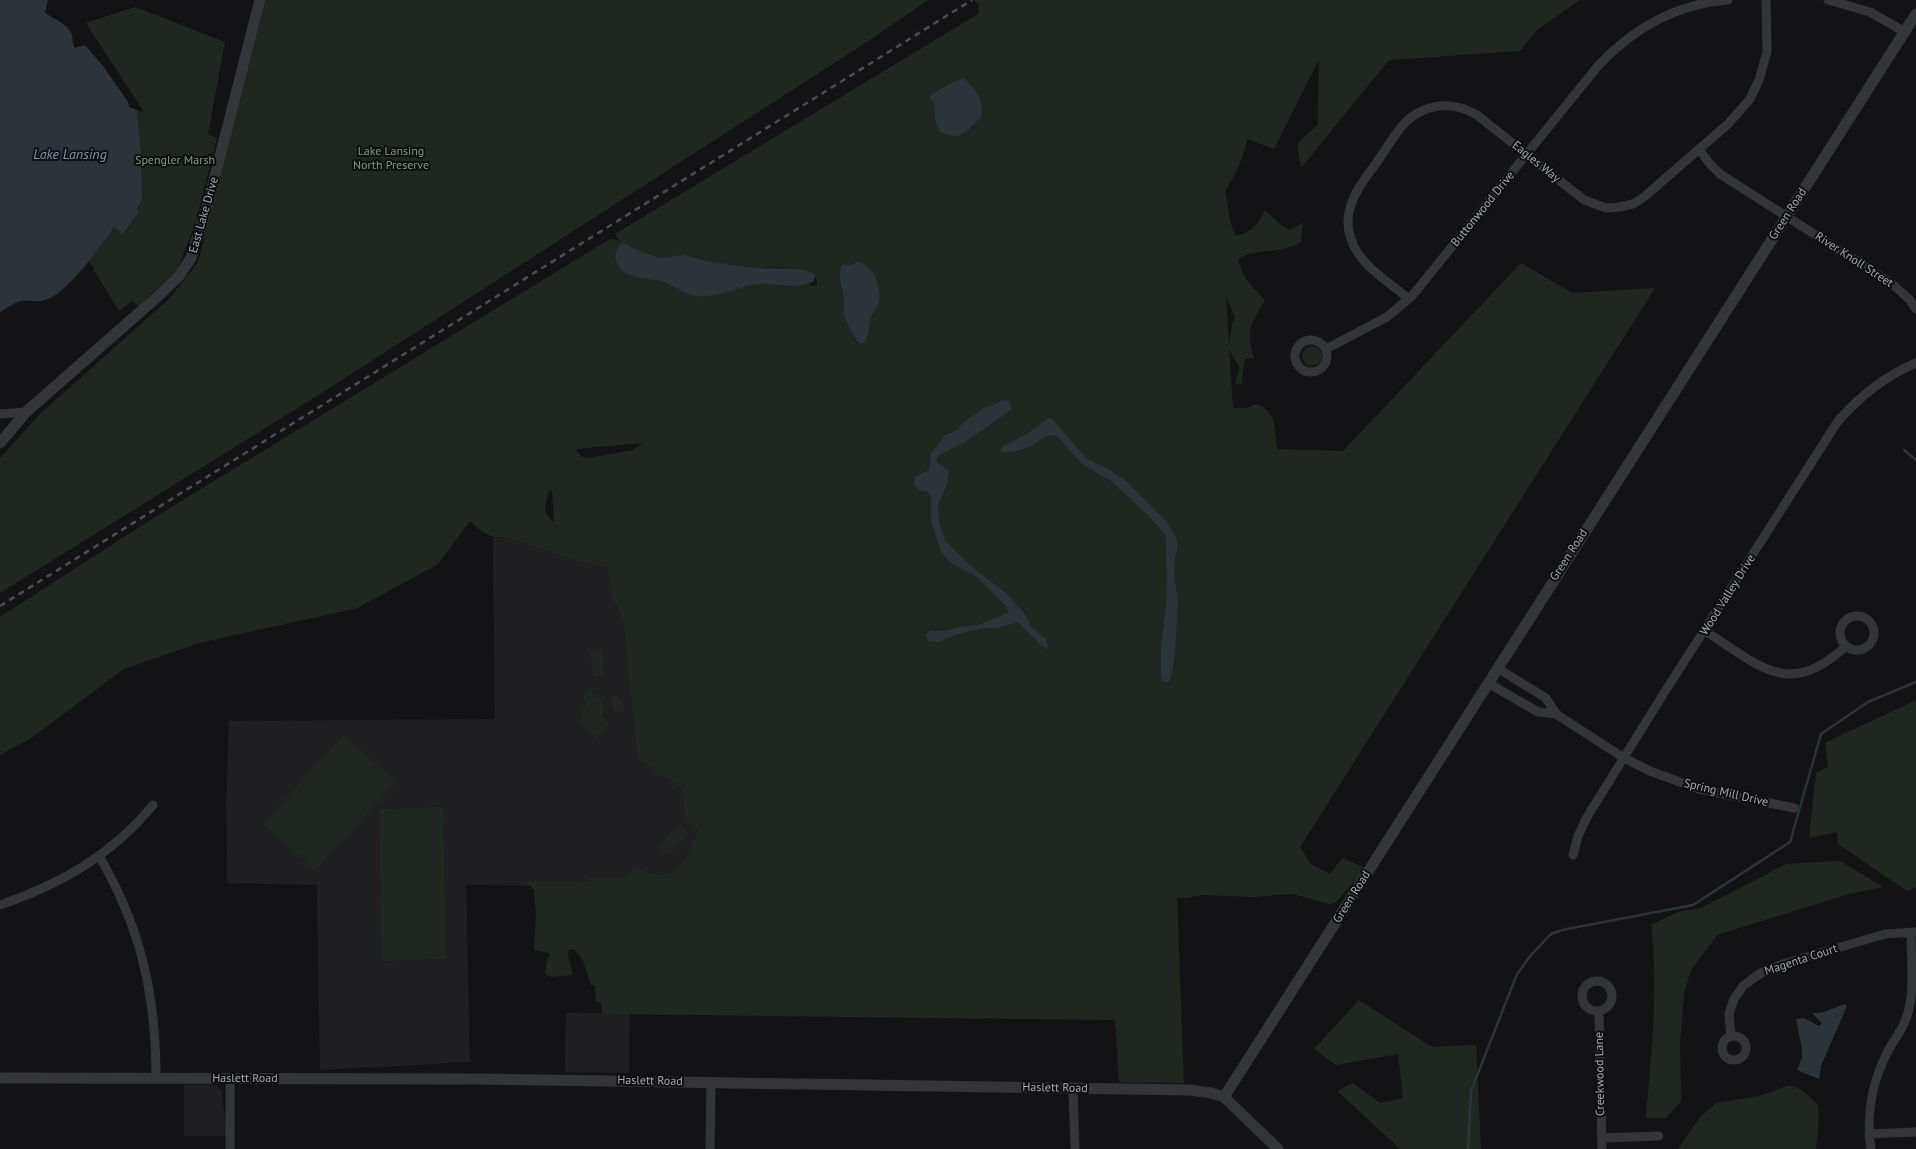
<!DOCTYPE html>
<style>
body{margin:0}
canvas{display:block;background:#131315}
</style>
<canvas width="1916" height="1149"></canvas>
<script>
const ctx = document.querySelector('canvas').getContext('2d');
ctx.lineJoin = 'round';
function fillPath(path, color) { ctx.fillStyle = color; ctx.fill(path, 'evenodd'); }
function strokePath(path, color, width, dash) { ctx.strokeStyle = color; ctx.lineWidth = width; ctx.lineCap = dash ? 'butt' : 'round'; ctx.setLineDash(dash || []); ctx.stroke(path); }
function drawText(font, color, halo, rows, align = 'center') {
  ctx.font = font + ' "PT Sans",sans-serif'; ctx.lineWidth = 4; ctx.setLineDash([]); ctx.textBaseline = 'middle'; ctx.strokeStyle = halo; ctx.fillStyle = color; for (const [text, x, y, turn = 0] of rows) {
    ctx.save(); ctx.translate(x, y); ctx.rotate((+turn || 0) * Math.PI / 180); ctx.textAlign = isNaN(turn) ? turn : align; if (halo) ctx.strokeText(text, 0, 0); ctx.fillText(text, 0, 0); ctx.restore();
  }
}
fillPath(new Path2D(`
 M493 538H555L644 570 650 766 703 777 705 870 692 887 466 885 470 1062 320 1070 317 885 227 883 226 803 229 721 495 719Z
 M566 1013 630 1014 629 1073 565 1072Z
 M184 1085H215L222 1090 226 1136H184Z`), '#1f1f22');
fillPath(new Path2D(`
 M266 0H928L867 42 320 394 0 593V458L41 413 169 299 198 262Z
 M974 0H1580L1537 30 1520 51 1389 60 1301 168 1297 144 1318 124 1319 59 1274 149 1247 139C1244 157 1235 176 1225 191 1229 207 1228 221 1236 236 1253 232 1257 225 1265 210L1281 225 1290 230 1303 223 1301 242C1283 255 1251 247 1238 260 1242 277 1253 288 1265 300 1251 325 1245 329 1254 358L1245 359 1241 384 1235 383 1240 368 1229 350 1233 408H1248L1255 404C1277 409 1275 432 1277 449L1343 451 1521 263 1572 293 1655 288 1300 847 1311 864 1330 874 1342 858 1366 868 1335 903 1329 904 1293 894 1252 897 1203 895 1186 898H1177L1184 1083 1119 1082 1115 1020 602 1014 601 1003 596 1002 595 986 591 985 583 961 575 950 569 949C566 961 573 965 572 975L552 977 545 974 546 964 550 953 534 950 536 915 534 890 527 881 588 882 591 878H625L635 868C673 887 688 863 698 830L686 819 682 788 664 776H657L651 767 638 758 623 619 612 596 608 567 577 561 511 538C490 538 484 535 470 521L438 564 358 608 199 643 124 669 34 736 0 755V617L155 517 610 239 620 241 615 234 978 14 979 5ZM724 264 756 268 779 267 816 274 817 286H810L809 284ZM1226 297 1235 317 1232 325 1229 345ZM643 443 633 450 589 458 581 456 575 449ZM552 490 554 522C541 512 545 505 549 491Z
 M135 7 225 42 208 134 217 138 195 225 177 270 138 306 132 301 119 311 93 269 95 268 88 262 114 227 119 230 121 236 137 208 141 152 137 110 144 112 86 23Z
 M1302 356a10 10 0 1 1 20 0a10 10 0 1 1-20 0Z
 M602 649 604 675 593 676 590 651Z
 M589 691 603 701 602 717 608 722V726L596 738 582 724V709L587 705 583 698Z
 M615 696 623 700 624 712H614L611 700Z
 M1916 700V887L1907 891 1838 844 1837 832 1809 838 1816 773 1828 767 1825 743Z
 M344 735 396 782 315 870 264 823Z
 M443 807 446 959 382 961 379 809Z
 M679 826 685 828 687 832 686 836 670 853H663L660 848 661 843Z
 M1840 861 1883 887 1845 895 1717 935 1691 970 1684 993 1680 1043 1681 1101 1666 1118H1646C1651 1054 1659 990 1651 925L1678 912 1701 908 1786 864Z
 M1359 1000 1432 1047 1476 1045 1481 1149H1400L1337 1091 1353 1083 1380 1103 1403 1098 1398 1054 1336 1065 1314 1049Z
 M1787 1086C1801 1085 1809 1097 1818 1105L1819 1116 1816 1149H1678L1700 1117 1716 1103 1760 1096Z`), '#202720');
fillPath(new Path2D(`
 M0 0H48L45 13C53 18 67 24 71 33 74 38 71 43 75 48L85 45 103 66 128 102 129 107 137 110 141 152 142 199 137 208 138 213 121 236 119 231 114 227C99 248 71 289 48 299 38 303 30 300 21 301 14 302 6 309 0 312Z
 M964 78C976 91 985 99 981 118 964 131 964 142 940 132L935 119V104L929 99V97C934 92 958 79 964 78Z
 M623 243 641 252 661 258 683 255 710 262 756 268 800 269 816 274 814 281C797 291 776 282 757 284 737 287 718 298 697 296 685 295 676 286 665 282 649 277 626 281 617 263 613 255 617 249 623 243Z
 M856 262C874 263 882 287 879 303 877 309 871 314 870 320 868 328 870 336 864 343H859C852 334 847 324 844 314 843 308 845 303 844 297 842 286 837 276 842 265H852Z
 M1004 400 1009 401 1012 409 965 442 939 455 936 462 947 469 949 472 947 484 938 505 939 522 945 541 971 566 1006 593 1024 613 1032 628 1046 639 1048 647 1047 649 1042 646 1018 622 997 628H984L958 634 938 642 928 641 926 634 930 631H945L959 627 978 625 1008 613 1009 611 1005 605 977 577 951 563 941 552 931 520V496L928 492 919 490 913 484 915 477 929 470 931 454 944 436 957 430 964 422 982 409Z
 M1051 418 1087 459 1106 468 1124 479 1166 521 1176 537 1178 546 1175 557 1174 576 1178 602 1175 651 1173 668 1169 682H1163L1161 678V646L1167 597 1166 536 1148 515 1111 481 1082 464 1057 436C1047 432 1040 441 1031 446 1022 450 1012 452 1002 452L1001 451 1002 447 1027 434 1047 419Z
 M1845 1004 1847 1006 1821 1066 1819 1079 1797 1070 1802 1057V1049L1796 1019 1804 1018 1819 1026 1822 1023 1812 1013H1821Z`), '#2c343a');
strokePath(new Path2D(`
 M1904 450 1916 460
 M1468 1149 1471 1091 1517 974 1531 955 1551 934 1562 930 1693 905 1790 842 1821 734 1868 702 1916 682`), '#2c343a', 2.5);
strokePath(new Path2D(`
 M1828 0 1870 12 1905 32
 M1699 149 1709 163 1720 174 1891 283 1909 299 1916 309
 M1409 299C1389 282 1359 265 1351 239 1347 228 1347 216 1351 205 1356 188 1369 174 1379 159 1387 148 1394 135 1403 125 1408 119 1415 114 1422 111 1440 102 1460 105 1477 115L1584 200 1606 208 1620 207 1633 204 1644 197 1728 124 1750 99 1759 80 1767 52 1766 0
 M1295 356a16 16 0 1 1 32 0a16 16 0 1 1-32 0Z
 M1326 349 1387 317 1412 296 1597 67C1632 29 1676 4 1728 0
 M0 414 26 412
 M1840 633a17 17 0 1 1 34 0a17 17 0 1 1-34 0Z
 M1705 631C1759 665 1789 700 1846 646
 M1497 668 1546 698 1556 714 1624 758 1650 771 1699 789 1794 808
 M1488 683 1538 712 1556 714
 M1573 855 1578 836 1587 817 1664 693 1838 421C1860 396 1885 376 1916 363
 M99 856C141 927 156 996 156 1078
 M0 905C61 884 112 855 153 805
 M1582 996a15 15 0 1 1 30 0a15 15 0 1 1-30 0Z
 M1599 1011 1602 1149
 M1722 1048a12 12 0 1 1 24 0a12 12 0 1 1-24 0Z
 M1731 1037 1729 1014 1734 999 1743 986 1761 973 1783 964 1885 934 1916 932
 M230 1079V1149
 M1073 1088 1075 1149
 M1869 1134 1916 1132
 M1602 1138 1659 1136
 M710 1149 711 1082
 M1871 1149C1866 1116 1872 1082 1887 1053 1893 1040 1903 1030 1907 1016 1915 992 1911 958 1911 933`), '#343539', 9);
strokePath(new Path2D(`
 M0 443 26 412 156 298 179 276 191 258 206 211 260 0
 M0 1078 476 1079 1190 1090 1211 1093 1224 1097 1278 1149
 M1224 1097 1916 14`), '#343539', 11);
strokePath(new Path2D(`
 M0 606 972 0`), '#4d4f54', 2.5, [6, 5]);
drawText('12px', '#7d9f7f', '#0e0e10', [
 ["Lake Lansing",391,152],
 ["North Preserve",391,166],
 ["Spengler Marsh",175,161]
]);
drawText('12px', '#a5aab4', '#0e0e10', [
 ["Eagles Way",1536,162,39],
 ["Buttonwood Drive",1483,209,-51],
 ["Green Road",1788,214,-57],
 ["East Lake Drive",204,215,-74],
 ["River Knoll Street",1854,260,33],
 ["Green Road",1569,555,-57],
 ["Wood Valley Drive",1728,595,-58],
 ["Spring Mill Drive",1726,793,13],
 ["Green Road",1352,897,-58],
 ["Magenta Court",1801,960,-18],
 ["Creekwood Lane",1600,1074,-91],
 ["Haslett Road",245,1079],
 ["Haslett Road",650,1081,1],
 ["Haslett Road",1055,1088,1]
]);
drawText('italic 14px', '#7e97ae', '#0e0e10', [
 ["Lake Lansing",70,155]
]);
</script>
